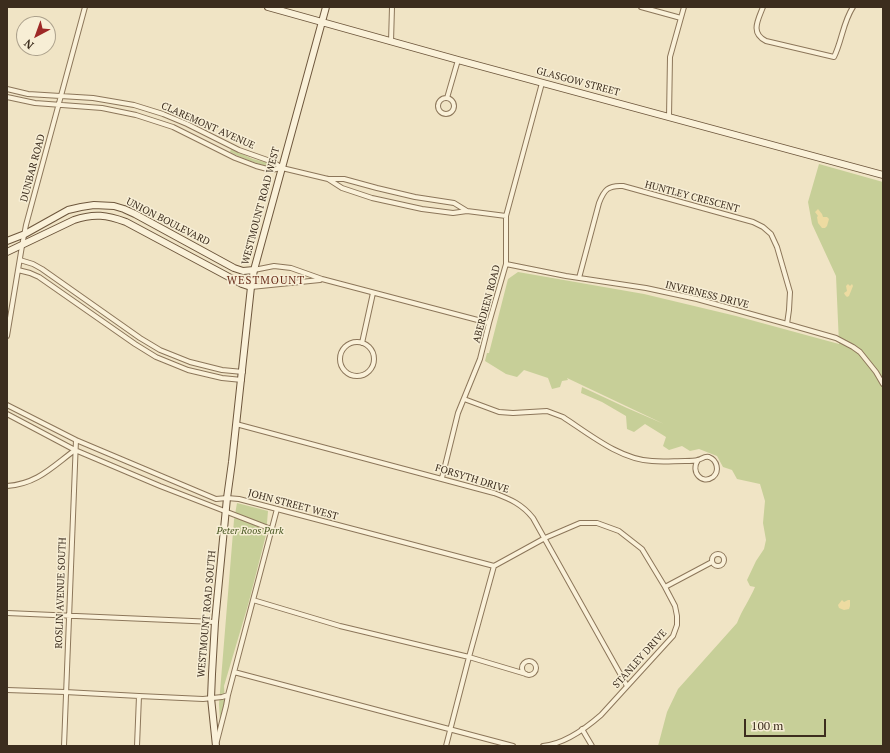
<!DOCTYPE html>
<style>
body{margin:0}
#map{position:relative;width:890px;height:753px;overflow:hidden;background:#f0e4c5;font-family:"PT Serif",serif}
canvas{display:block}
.frame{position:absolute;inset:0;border:8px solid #3c2d1e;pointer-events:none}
.north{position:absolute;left:16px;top:16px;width:40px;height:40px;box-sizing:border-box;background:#f7eed5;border:1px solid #aca18c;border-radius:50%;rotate:221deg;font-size:11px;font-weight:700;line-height:16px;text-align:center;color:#3c2d1e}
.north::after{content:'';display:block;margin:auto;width:14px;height:18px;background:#9e2927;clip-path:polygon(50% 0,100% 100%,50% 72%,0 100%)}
.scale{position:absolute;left:744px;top:719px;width:82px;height:18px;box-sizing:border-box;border:2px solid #3c2d1e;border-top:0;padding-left:5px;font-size:12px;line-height:14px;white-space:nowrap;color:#3c2d1e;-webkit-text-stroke:3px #f7eed5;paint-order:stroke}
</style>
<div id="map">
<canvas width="890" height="753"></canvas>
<div class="frame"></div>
<div class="north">N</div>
<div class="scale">100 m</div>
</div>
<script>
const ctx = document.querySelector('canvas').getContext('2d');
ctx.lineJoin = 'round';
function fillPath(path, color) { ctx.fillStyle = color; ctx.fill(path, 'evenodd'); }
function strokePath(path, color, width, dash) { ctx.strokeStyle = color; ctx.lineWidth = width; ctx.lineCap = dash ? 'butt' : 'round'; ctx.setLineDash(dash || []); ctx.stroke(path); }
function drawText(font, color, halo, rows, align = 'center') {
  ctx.font = font + ' "PT Serif",serif'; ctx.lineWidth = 3; ctx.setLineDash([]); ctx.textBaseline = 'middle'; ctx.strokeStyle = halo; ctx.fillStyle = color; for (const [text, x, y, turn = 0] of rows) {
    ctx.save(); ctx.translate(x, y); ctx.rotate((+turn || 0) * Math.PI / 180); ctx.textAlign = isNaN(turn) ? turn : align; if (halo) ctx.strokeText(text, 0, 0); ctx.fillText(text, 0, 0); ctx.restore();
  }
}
fillPath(new Path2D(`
 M231 149 253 159 273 164 272 167C257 164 244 159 230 152Z
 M819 164 883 182V746H658L667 712 678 689 737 623C742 610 750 599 755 587L750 586 747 580 756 561 764 549 766 540 763 523 765 501 760 484 737 479 732 470 723 467 717 456 699 449 690 451 682 446 669 450 663 446 666 437 645 424 634 432 627 429 626 416 602 402 581 393 582 387 627 408 664 424 567 378 568 380 562 381 560 387 552 389 548 378 524 370 517 377 506 374 485 361 487 353H489L508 279 518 272 644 294 736 316 839 344 836 276 812 224 808 202Z
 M237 503 268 511 266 535 248 605 224 686 225 703 220 721 219 704 234 520Z`), '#c7cf98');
fillPath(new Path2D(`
 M818 209 822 214 823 217H827L829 219 827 226 825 228H822L818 223 817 217 818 216 815 212Z
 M848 284 850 286 852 284 853 286 849 296 847 297 845 295 844 293 847 291 846 286Z
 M842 600 844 602 848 600H850V606L849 609 844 610 839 608 838 605Z`), '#eddba1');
const street = new Path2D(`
 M641 7 681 18
 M763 7C758 20 750 33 766 41L834 57C842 41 843 22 853 7
 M391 42 392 7
 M7 89 28 94 93 98 134 105 163 114 187 124 239 150 273 162 282 168 328 179H344L377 188 415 197 454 203 467 211
 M7 97 35 103 102 108 136 115 173 127 235 158 256 166 271 170 282 168
 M447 98 458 60
 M438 106a8 8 0 1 1 16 0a8 8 0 1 1-16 0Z
 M669 117 670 57 684 7
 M328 179 342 188 372 198 422 209 453 213 467 211 506 216
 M20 260 33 264 42 269 140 338 160 350 190 362 222 370 243 372
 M506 264 566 276 646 288 697 299 787 324 836 338 853 347 860 352 876 372 883 384
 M18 270 30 273 39 277 135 344 156 357 188 370 222 378 242 380
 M254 270 274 266 291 268 322 279 489 323
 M579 278 599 203C604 190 608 185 623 186L753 222 763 227 771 234 777 247 790 292 789 310 787 324
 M251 287 320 280
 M7 336 22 246 26 225 85 7
 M340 359a17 17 0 1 1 34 0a17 17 0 1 1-34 0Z
 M362 343 373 293
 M464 399 499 412 513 413 547 411 563 417C589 434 621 460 652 461 663 462 674 461 685 461 689 461 694 461 698 460 702 459 704 456 709 457 717 460 720 471 713 477 702 485 690 472 698 460
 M7 405 76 440 216 499 227 498 239 499 494 566
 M7 414 75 450 160 486 271 529
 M236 424 494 493C510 499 522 504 533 518L627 686
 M442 478 458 413 480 359 489 323 506 264V216L542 83
 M7 486C37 484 52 467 75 450
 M712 560a6 6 0 1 1 12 0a6 6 0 1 1-12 0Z
 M494 566 545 538 580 523H597L619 531 642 549 665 587 675 606 677 616V625L673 636 601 715C585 729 564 744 543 746
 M665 587 712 562
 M253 600 340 626 469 657 526 674
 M7 613 215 622
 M522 668a7 7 0 1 1 14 0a7 7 0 1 1-14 0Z
 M234 672 513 746
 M7 690 65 692 139 696 203 699 222 697 228 695
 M582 729 592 746
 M217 741 226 706 228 695 277 509
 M64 746 76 440
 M137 746 139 696
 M446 746 469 657 494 566`);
const secondary = new Path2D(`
 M268 7 458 60 883 175
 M7 241 25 234 68 210 81 207 94 205 114 206 124 209 135 214 234 268 243 271 254 270
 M7 252 74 220C94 213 107 215 126 222L242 284 251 287
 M216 746 211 698 212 674 215 622 227 498 232 462 251 287 254 270 326 7`);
strokePath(street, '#8c765a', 6);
strokePath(secondary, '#6e573d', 8);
strokePath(street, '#faf1d9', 4);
strokePath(secondary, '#faf1d9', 6);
drawText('10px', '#3c2d1e', '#f7eed5', [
 ["GLASGOW STREET",578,82,15],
 ["CLAREMONT AVENUE",208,126,24],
 ["DUNBAR ROAD",33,168,-75],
 ["HUNTLEY CRESCENT",692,197,15],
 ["WESTMOUNT ROAD WEST",261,206,-75],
 ["UNION BOULEVARD",168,222,27],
 ["INVERNESS DRIVE",707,295,14],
 ["ABERDEEN ROAD",487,304,-75],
 ["FORSYTH DRIVE",472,479,17],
 ["JOHN STREET WEST",293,505,15],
 ["ROSLIN AVENUE SOUTH",61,593,-88],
 ["WESTMOUNT ROAD SOUTH",207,614,-85],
 ["STANLEY DRIVE",640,659,-48]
]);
drawText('italic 10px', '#4b5924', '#f7eed5', [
 ["Peter Roos Park",250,531]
]);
ctx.letterSpacing = '1px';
drawText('11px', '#6a2e1c', '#f7eed5', [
 ["WESTMOUNT",266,281]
]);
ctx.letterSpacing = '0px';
</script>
